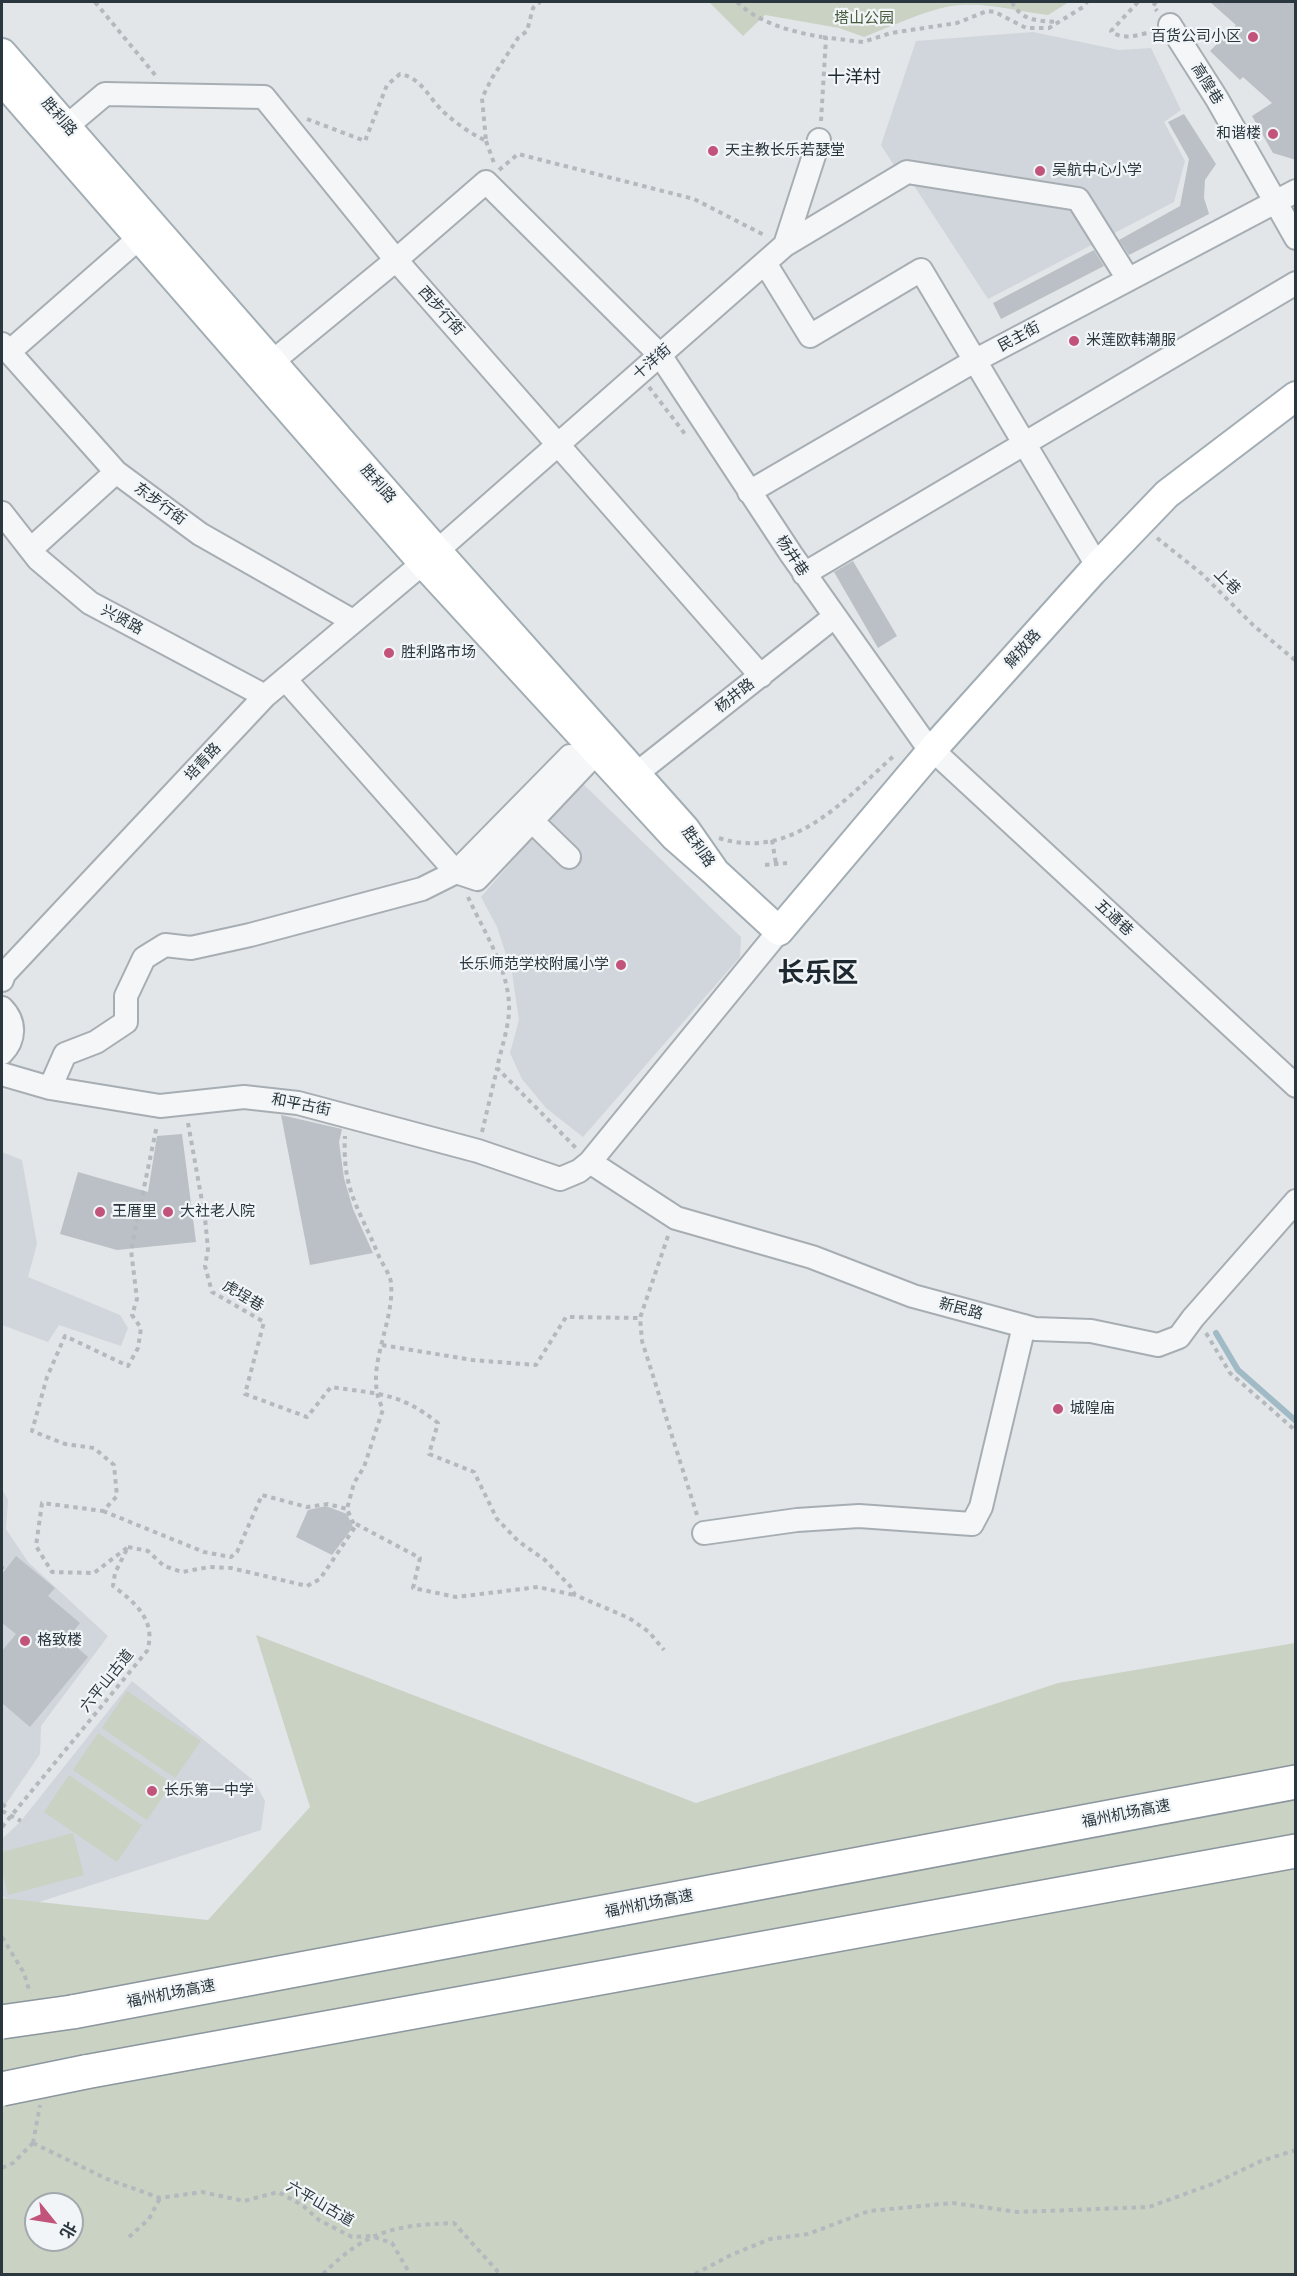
<!DOCTYPE html>
<meta charset="utf-8">
<style>
body{margin:0}
#map{position:relative;width:1297px;height:2276px;overflow:hidden;background:#e2e6e9;font-family:Montserrat,"Noto Sans SC",sans-serif}
canvas{display:block}
.frame{position:absolute;inset:0;border:3px solid #2b373f;pointer-events:none}
.north{position:absolute;left:24px;top:2192px;width:60px;height:60px;box-sizing:border-box;background:#f1f5f7;border:2px solid #a2a9ad;border-radius:50%;rotate:120deg;font-size:16px;font-weight:700;line-height:24px;text-align:center;color:#2b373f}
.north::after{content:'';display:block;margin:auto;width:21px;height:27px;background:#c2537a;clip-path:polygon(50% 0,100% 100%,50% 72%,0 100%)}
</style>
<div id="map">
<canvas width="1297" height="2276"></canvas>
<div class="frame"></div>
<div class="north">北</div>
</div>
<script>
const ctx = document.querySelector('canvas').getContext('2d');
ctx.lineJoin = 'round';
function fillPath(path, color) { ctx.fillStyle = color; ctx.fill(path, 'evenodd'); }
function strokePath(path, color, width, dash) { ctx.strokeStyle = color; ctx.lineWidth = width; ctx.lineCap = dash ? 'butt' : 'round'; ctx.setLineDash(dash || []); ctx.stroke(path); }
function drawText(font, color, halo, rows, align = 'center') {
  ctx.font = font + ' Montserrat,"Noto Sans SC",sans-serif'; ctx.lineWidth = 4.5; ctx.setLineDash([]); ctx.textBaseline = 'middle'; ctx.strokeStyle = halo; ctx.fillStyle = color; for (const [text, x, y, turn = 0] of rows) {
    ctx.save(); ctx.translate(x, y); ctx.rotate((+turn || 0) * Math.PI / 180); ctx.textAlign = isNaN(turn) ? turn : align; if (halo) ctx.strokeText(text, 0, 0); ctx.fillText(text, 0, 0); ctx.restore();
  }
}
fillPath(new Path2D(`
 M1033 32 1119 50 1151 48 1181 110 1164 122 1185 161 1174 202 988 299 911 181 905 183 881 145 916 41Z
 M581 782 741 937 740 957 583 1137 546 1108 522 1079 510 1053 519 1020 512 973 497 927 481 897Z
 M2 1152 22 1160 37 1244 28 1277 120 1315 128 1328 121 1346 59 1325 48 1342 2 1325Z
 M2 1489 8 1500 6 1529 28 1562 108 1636 41 1726 40 1754 2 1810Z
 M132 1681 254 1781 265 1801 261 1830 27 1906 2 1896V1839L21 1821Z`), '#d0d6db');
fillPath(new Path2D(`
 M709 2H1069L1048 15C1018 11 982 1 951 6 921 12 892 26 864 37L839 28 765 15 743 36Z
 M256 1635 696 1803 1058 1683 1295 1643V2274H2V1898L208 1920 310 1807ZM36 2204H72V2240H36Z
 M127 1691 201 1741 175 1778 102 1728Z
 M98 1733 172 1783 147 1820 73 1770Z
 M69 1775 142 1825 117 1862 44 1812Z
 M73 1833 84 1875 8 1895 2 1871V1852Z`), '#cad2c4');
strokePath(new Path2D(`
 M1216 1333 1238 1370 1296 1421`), '#a0bac6', 6);
fillPath(new Path2D(`
 M1210 2H1296V160L1273 153 1252 116 1272 103 1243 77 1240 80 1210 51 1236 25Z
 M1184 114 1216 164 1205 180 1204 198 1209 214 1129 255 1119 240 1180 206 1189 159 1168 122Z
 M1094 250 1104 266 1001 319 993 303Z
 M853 561 897 636 878 648 834 572Z
 M281 1115 342 1129 339 1142 344 1178 353 1209 373 1253 310 1265Z
 M182 1134 196 1242 117 1250 60 1234 78 1172 148 1192 157 1136Z
 M326 1506 347 1514 353 1527 332 1555 296 1537 308 1510Z
 M16 1556 55 1588 48 1596 80 1623 67 1639 88 1657 30 1727 2 1703V1651L16 1634 2 1623V1574Z`), '#bac0c5');
const minor = new Path2D(`
 M1170 25 1217 99 1296 238
 M67 126 105 94 264 97 396 260 761 676
 M785 245 907 172 1078 199 1128 279
 M765 263 810 336 921 270 1092 557
 M2 344 116 472 200 534 353 621
 M9 352 138 239
 M272 362 396 260 486 182 660 355 791 554 924 742 1296 1086
 M749 492 976 360 1296 191
 M2 513 38 559 90 603 265 696
 M31 549 116 472
 M437 551 785 245 819 140
 M804 574 1296 283
 M285 679 456 872 570 756
 M636 774 834 617
 M532 821 569 857
 M2 980 4 974 265 696 423 563
 M2 1008C16 1022 15 1040 2 1053
 M2 1074 50 1088 160 1106 244 1097 298 1103 478 1151 560 1179 579 1171 590 1162 779 931
 M50 1088 65 1054 96 1042 126 1022V996L144 958 165 945 191 948 250 935 422 889 456 872 477 879 596 753
 M590 1162 676 1218 812 1257 913 1296 1035 1329 1091 1331 1158 1345 1179 1337 1193 1318 1296 1201
 M704 1533 797 1520 859 1516 972 1524 981 1507 1024 1326`);
const major = new Path2D(`
 M2 53 437 551 685 829 715 872 675 837 423 563 2 80
 M715 872 779 931 932 750 1092 572 1167 494 1296 396`);
const highway = new Path2D(`
 M72 2012 1296 1782
 M85 2072 1296 1851`);
strokePath(minor, '#a7aeb3', 26);
strokePath(major, '#a2adb4', 32);
strokePath(highway, '#8b969e', 36);
strokePath(new Path2D(`
 M95 2 156 76
 M737 2C759 23 792 32 822 37
 M1012 2C1021 21 1038 21 1059 22
 M1138 2 1111 31C1122 41 1140 35 1153 31
 M1156 2 1153 6 1157 11
 M307 119 365 141 387 85 400 74C423 78 429 100 446 114 458 125 472 134 486 141L482 98 492 78 518 38 527 31 533 8 540 2
 M821 121 826 38 821 37 863 42 891 33 957 23 987 11 995 12 1026 28H1049L1083 7 1087 2
 M486 141 494 163
 M499 170 518 154 694 199 766 236
 M649 387 685 434
 M1157 538 1202 574 1253 625 1296 661
 M719 838C793 862 846 798 896 754
 M772 840 776 864
 M765 865 787 863
 M468 897C483 930 508 968 509 1005 510 1024 501 1049 497 1068L576 1148
 M188 1123 205 1218 208 1249 205 1266 212 1292 264 1322 245 1394 307 1417 331 1387C377 1394 399 1392 438 1423L429 1454 474 1472 497 1519 518 1541 545 1560 570 1586 575 1595 629 1618 649 1632 664 1650
 M482 1132 497 1069
 M668 1236 640 1318 642 1341 697 1515
 M1206 1333 1230 1373 1296 1431
 M382 1345 472 1360 536 1365 566 1317 640 1318
 M103 1511 204 1552 231 1557 237 1552 262 1495 307 1507 328 1504 347 1509
 M356 1524 420 1558 413 1588 456 1597 538 1587 574 1595
 M128 1547 148 1551 164 1566 182 1572 209 1567 231 1568 307 1586 320 1579 355 1527 347 1509 354 1483 364 1467 383 1409C362 1371 395 1325 391 1283 390 1273 381 1263 378 1254 359 1208 342 1190 345 1136
 M2 1566V1569
 M2 1804 6 1807 2 1812
 M2 1827 147 1651C157 1621 135 1602 113 1586L115 1573 128 1547 94 1573 52 1572 36 1546 42 1503 103 1511 117 1496 114 1465 94 1448 65 1444 32 1431 47 1377 65 1336 128 1366 138 1348 141 1328 132 1315 137 1299 131 1250 157 1125
 M2 1937 24 1973 30 1993
 M33 2143 107 2179 160 2198 202 2192 244 2201 278 2192 302 2205 319 2220 352 2237 371 2236 392 2243 410 2274
 M33 2143 40 2105
 M2 2168 13 2163 33 2143
 M129 2237 149 2219 160 2198
 M323 2274C366 2231 394 2225 454 2223L500 2274
 M695 2274 731 2255 770 2239 808 2234 869 2211 953 2203 1018 2212 1149 2207 1215 2183 1261 2161 1296 2150`), '#b4b9bd', 4, [4.5, 4.5]);
strokePath(minor, '#f4f6f8', 22);
strokePath(major, '#fff', 28);
strokePath(highway, '#fff', 33);
const highwayBridge = new Path2D(`
 M2 2022 72 2012
 M2 2089 85 2072`);
strokePath(highwayBridge, '#8b969e', 36, []);
strokePath(new Path2D(`
 M2 1811 21 1821`), '#b4b9bd', 4, [4.5, 4.5]);
strokePath(highwayBridge, '#fff', 33);
for (const [x, y, r, color] of [
 [1253,37,6,"#c2537a"],
 [1273,134,6,"#c2537a"],
 [713,151,6,"#c2537a"],
 [1040,171,6,"#c2537a"],
 [1074,341,6,"#c2537a"],
 [389,653,6,"#c2537a"],
 [621,965,6,"#c2537a"],
 [100,1212,6,"#c2537a"],
 [168,1212,6,"#c2537a"],
 [1058,1409,6,"#c2537a"],
 [25,1641,6,"#c2537a"],
 [152,1791,6,"#c2537a"]
]) { const dot = new Path2D(); dot.arc(x, y, r, 0, 2 * Math.PI); ctx.fillStyle = color; ctx.fill(dot); strokePath(dot, '#f1f5f7', 2); }
drawText('15px', '#465a3a', '#f1f5f7', [
 ["塔山公园",864,19]
]);
drawText('15px', '#2b373f', '#f1f5f7', [
 ["百货公司小区",1241,37,"right"],
 ["和谐楼",1261,134,"right"],
 ["天主教长乐若瑟堂",725,151],
 ["吴航中心小学",1052,171],
 ["米莲欧韩潮服",1086,341],
 ["胜利路市场",401,653],
 ["长乐师范学校附属小学",609,965,"right"],
 ["王厝里",112,1212],
 ["大社老人院",180,1212],
 ["城隍庙",1070,1409],
 ["格致楼",37,1641],
 ["长乐第一中学",164,1791]
], 'left');
drawText('15px', '#2b373f', '#f1f5f7', [
 ["高隍巷",1207,84,58],
 ["胜利路",59,117,49],
 ["西步行街",441,311,48],
 ["民主街",1019,337,-28],
 ["十洋街",652,362,-41],
 ["胜利路",378,484,49],
 ["东步行街",160,504,36],
 ["杨井巷",792,556,56],
 ["上巷",1227,582,45],
 ["兴贤路",122,620,28],
 ["解放路",1023,649,-48],
 ["杨井路",735,696,-38],
 ["培青路",203,762,-47],
 ["胜利路",698,847,55],
 ["五通巷",1114,918,43],
 ["和平古街",301,1105,11],
 ["虎埕巷",243,1296,31],
 ["新民路",961,1309,15],
 ["六平山古道",107,1681,-51],
 ["福州机场高速",1126,1814,-11],
 ["福州机场高速",649,1904,-11],
 ["福州机场高速",171,1994,-11],
 ["六平山古道",320,2204,30]
]);
drawText('18px', '#1e2830', '#f1f5f7', [
 ["十洋村",854,78]
]);
drawText('bold 27px', '#1e2830', '#f1f5f7', [
 ["长乐区",818,974]
]);
</script>
